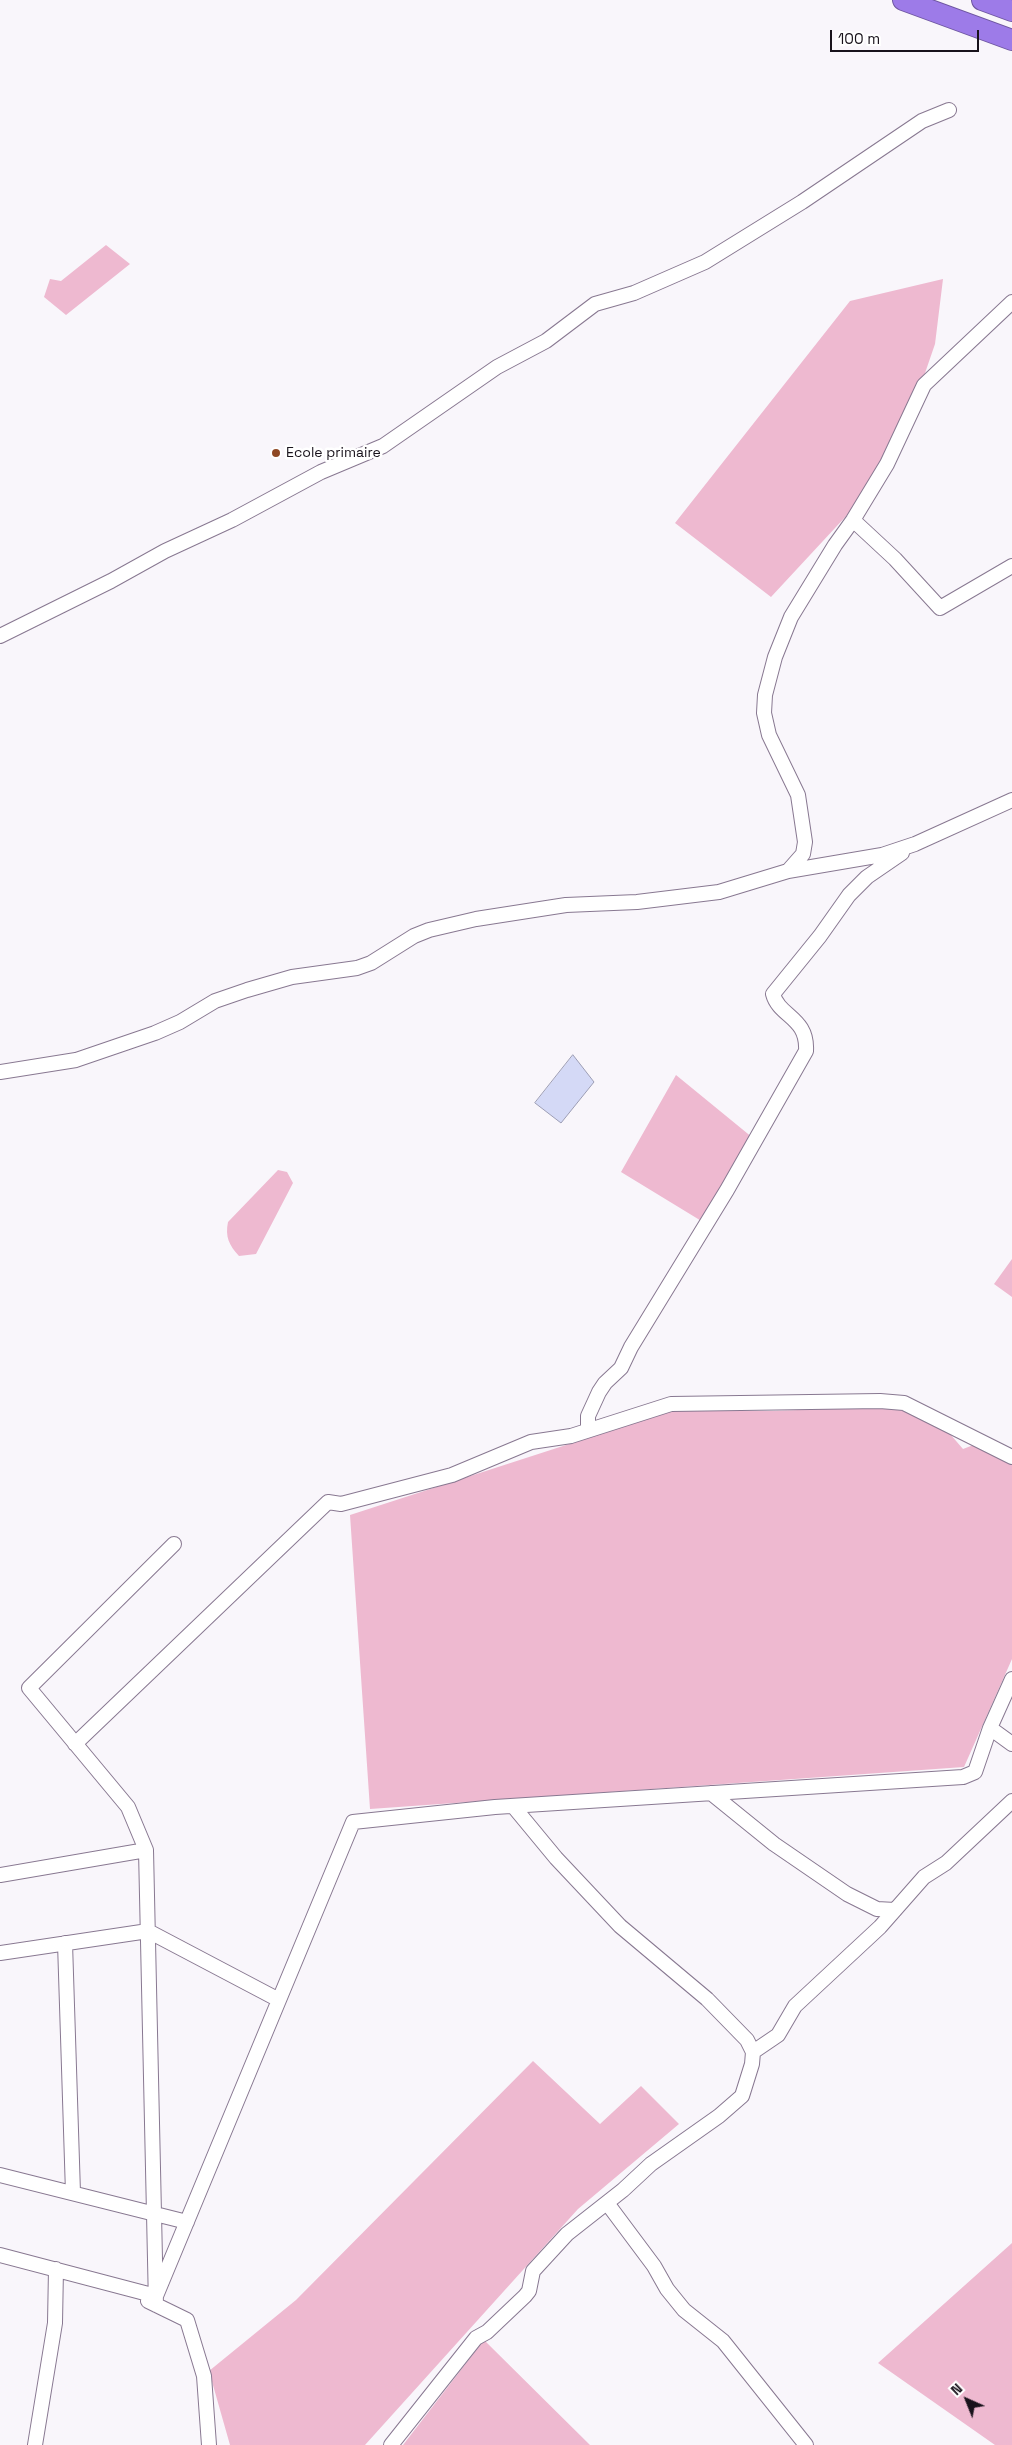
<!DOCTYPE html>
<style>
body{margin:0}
#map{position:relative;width:1012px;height:2445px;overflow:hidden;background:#f9f6fb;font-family:"Space Grotesk",sans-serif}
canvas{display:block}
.north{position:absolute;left:942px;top:2375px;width:50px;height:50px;-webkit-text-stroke:4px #fff;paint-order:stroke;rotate:316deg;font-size:14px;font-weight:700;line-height:20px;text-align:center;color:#18121b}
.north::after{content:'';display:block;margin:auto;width:18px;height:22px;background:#18121b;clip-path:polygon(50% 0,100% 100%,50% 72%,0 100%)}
.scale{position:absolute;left:830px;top:30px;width:149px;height:22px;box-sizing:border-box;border:2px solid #18121b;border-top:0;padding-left:6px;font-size:15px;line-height:18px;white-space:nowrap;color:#18121b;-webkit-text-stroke:4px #fff;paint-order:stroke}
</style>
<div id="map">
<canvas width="1012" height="2445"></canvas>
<div class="north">N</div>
<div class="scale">100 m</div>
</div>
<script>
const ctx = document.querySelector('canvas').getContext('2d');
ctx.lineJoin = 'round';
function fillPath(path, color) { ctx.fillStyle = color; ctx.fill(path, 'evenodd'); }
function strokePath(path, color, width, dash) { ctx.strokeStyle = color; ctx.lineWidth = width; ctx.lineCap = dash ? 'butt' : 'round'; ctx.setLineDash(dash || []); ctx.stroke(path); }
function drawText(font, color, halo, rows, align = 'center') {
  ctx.font = font + ' "Space Grotesk",sans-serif'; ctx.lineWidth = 5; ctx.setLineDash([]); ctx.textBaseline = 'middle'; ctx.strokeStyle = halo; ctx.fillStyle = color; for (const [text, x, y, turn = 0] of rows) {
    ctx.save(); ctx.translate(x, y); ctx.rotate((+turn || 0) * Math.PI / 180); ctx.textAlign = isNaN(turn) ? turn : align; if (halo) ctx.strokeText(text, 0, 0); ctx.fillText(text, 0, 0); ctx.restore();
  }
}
fillPath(new Path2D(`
 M106 245 130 264 66 315 44 297 50 279 61 281Z
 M943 279 935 344 924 376 861 500 771 597 675 523 850 301Z
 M676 1075 753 1138 703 1222 621 1172Z
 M278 1170 287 1172 293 1183 256 1254 239 1256C229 1245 225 1237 228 1222Z
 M1012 1259V1297L994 1284Z
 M848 1408H906L944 1427 963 1449 976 1444 1012 1463V1659L964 1767 370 1809 350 1515 671 1411H773Z
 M533 2061 600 2124 641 2086 679 2124 578 2209 365 2445H230L209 2371 296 2300Z
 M1012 2243V2445H995L878 2363Z
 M484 2340 590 2445H403Z`), '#eeb9d0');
const water = new Path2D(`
 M573 1055 594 1082 561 1123 535 1103Z`);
fillPath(water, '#d4d9f6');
strokePath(water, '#9c9db4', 1);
const minor = new Path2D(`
 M853 520 895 559 940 608 1012 566
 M0 636 111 581 165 551 232 520 321 472 383 446 497 367 546 341 595 304 634 293 705 262 802 202 922 121 949 110
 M788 871 803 854 805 842 798 795 769 735 764 713 765 695 775 657 791 617 835 545 853 520 887 464 924 385 1012 302
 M0 1072 76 1060 155 1033 180 1022 215 1001 247 990 292 977 357 968 371 963 414 936 429 930 476 919 566 905 637 902 719 892 788 871 882 855 915 844 1012 800
 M588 1430V1416L599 1392 605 1383 621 1368 631 1347 727 1190 806 1051C808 1017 779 1017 773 994L820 936 849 895 867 877 902 853
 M990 1728 1012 1744
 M75 1744 328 1502 341 1504 452 1475 531 1442 571 1436 671 1404 880 1401 904 1403 1012 1457
 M711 1793 774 1844 847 1894 877 1909 895 1910
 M0 1875 146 1850
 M65 1943 73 2193
 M0 1953 148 1931 279 2000 156 2296 0 2255
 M279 2000 353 1822 495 1807 963 1777 975 1772 990 1728 1012 1679
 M753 2052 778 2035 795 2006 880 1927 924 1877 946 1863 1012 1801
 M0 2175 187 2222
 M607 2203 654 2266 667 2289 684 2310 723 2341 806 2445
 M148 2301 187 2320 204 2376 209 2445
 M156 2305 146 1850 128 1807 29 1688 174 1544
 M35 2445 55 2323 56 2269
 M391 2445 476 2338 487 2332 525 2296 529 2291 533 2271 567 2234 623 2190 651 2164 719 2116 742 2096 752 2064 753 2052 747 2040 707 1999 620 1926 556 1858 513 1806`);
const highway = new Path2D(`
 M903 0 1012 40
 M982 0 1012 11`);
strokePath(minor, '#887891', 16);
strokePath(highway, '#6e56a0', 22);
strokePath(minor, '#fff', 14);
strokePath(highway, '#9d7be8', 20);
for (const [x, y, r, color] of [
 [276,453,5,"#8f4824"]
]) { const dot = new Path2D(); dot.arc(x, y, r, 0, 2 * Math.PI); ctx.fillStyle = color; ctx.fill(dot); strokePath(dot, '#fff', 2); }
drawText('14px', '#18121b', '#fff', [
 ["Ecole primaire",286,453]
], 'left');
</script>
